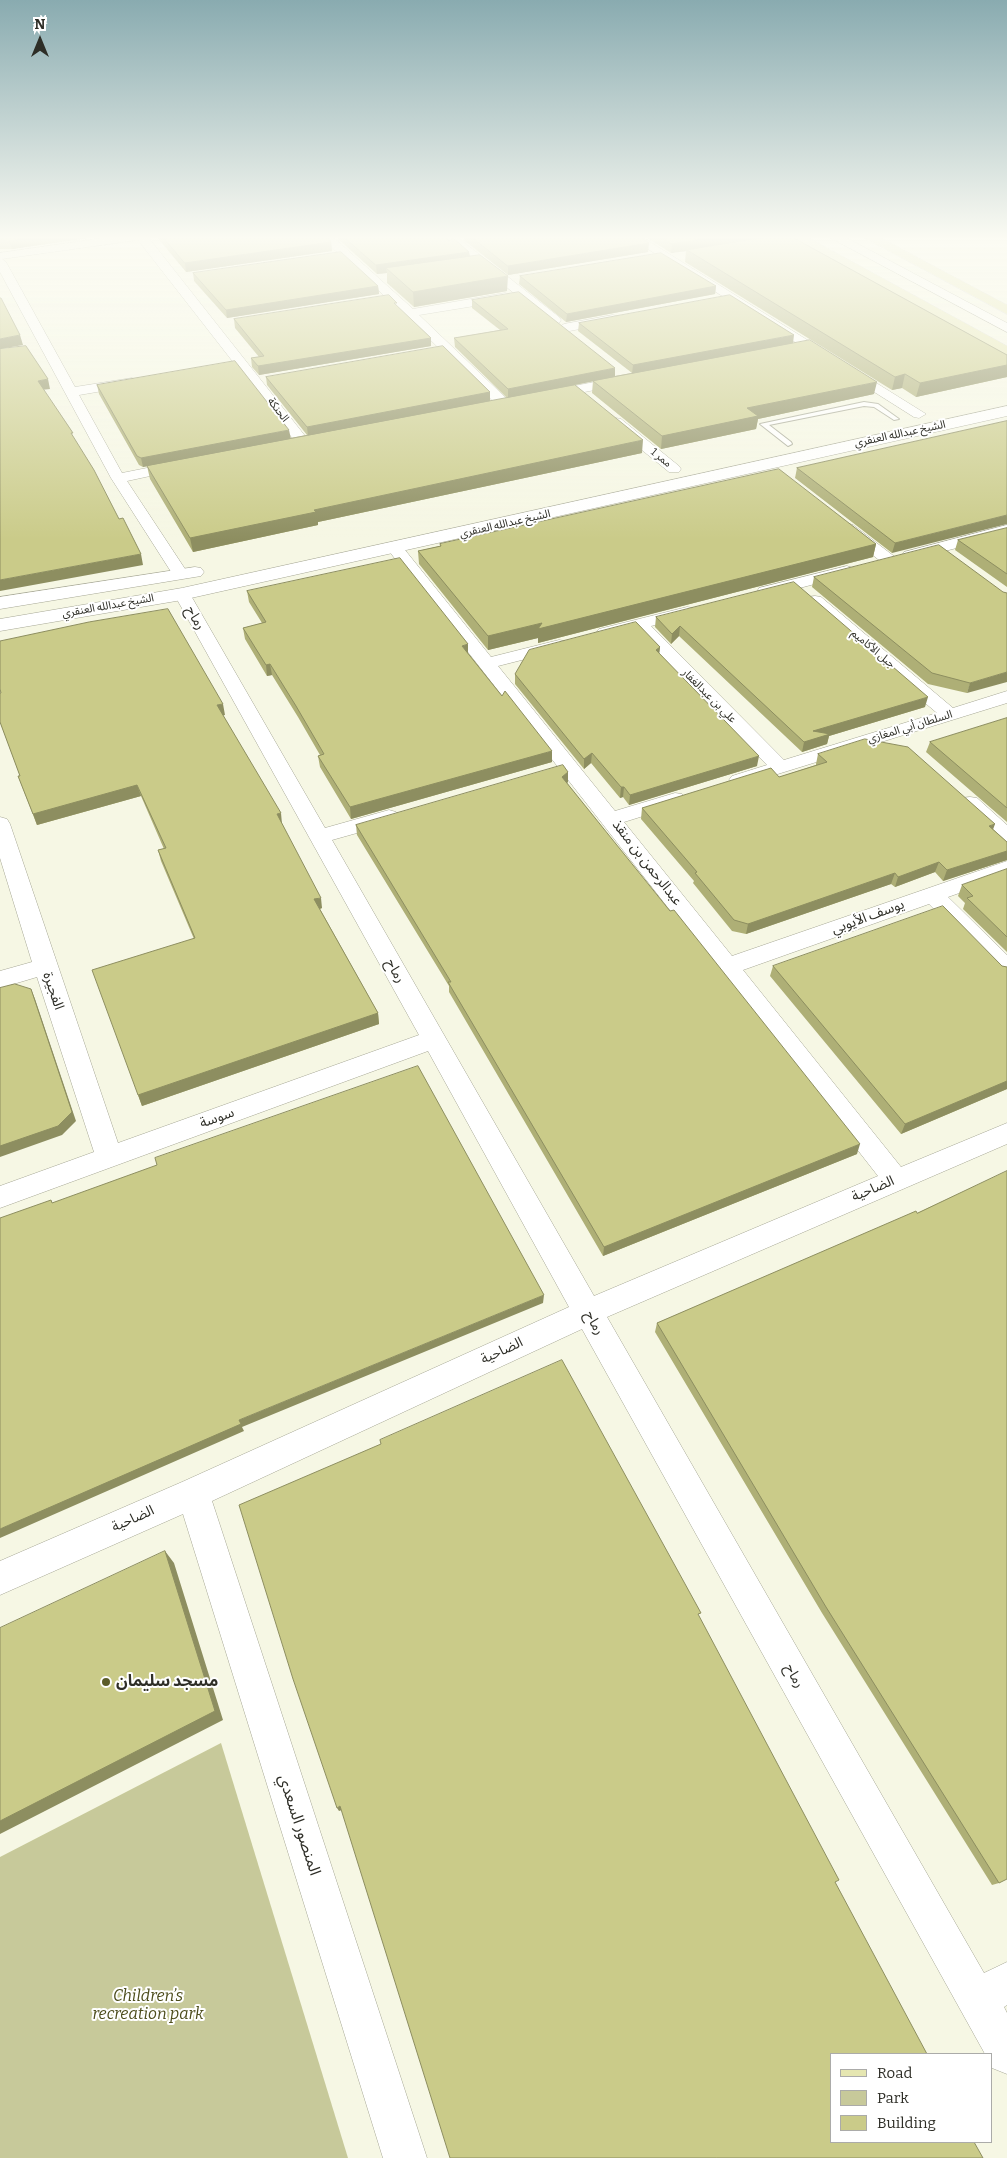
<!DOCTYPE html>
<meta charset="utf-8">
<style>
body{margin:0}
#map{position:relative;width:1007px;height:2158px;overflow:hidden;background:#f6f7e4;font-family:Bitter,serif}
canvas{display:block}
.legend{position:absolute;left:830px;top:2053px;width:162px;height:90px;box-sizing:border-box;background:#fff;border:1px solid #ababa9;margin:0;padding:6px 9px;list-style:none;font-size:15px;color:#2e2e27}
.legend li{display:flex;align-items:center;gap:10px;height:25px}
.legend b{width:25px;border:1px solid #ababa9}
.north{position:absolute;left:15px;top:15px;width:50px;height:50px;-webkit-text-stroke:4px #fff;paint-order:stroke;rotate:0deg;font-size:14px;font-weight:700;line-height:20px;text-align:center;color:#2e2e27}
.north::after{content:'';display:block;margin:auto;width:18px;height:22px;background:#2e2e27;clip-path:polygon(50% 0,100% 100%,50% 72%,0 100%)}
</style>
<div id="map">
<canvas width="1007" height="2158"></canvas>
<ul class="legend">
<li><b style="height:6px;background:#e5e6b1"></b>Road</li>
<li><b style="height:14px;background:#c7c99a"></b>Park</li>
<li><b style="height:14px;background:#cacb89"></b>Building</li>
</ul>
<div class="north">N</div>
</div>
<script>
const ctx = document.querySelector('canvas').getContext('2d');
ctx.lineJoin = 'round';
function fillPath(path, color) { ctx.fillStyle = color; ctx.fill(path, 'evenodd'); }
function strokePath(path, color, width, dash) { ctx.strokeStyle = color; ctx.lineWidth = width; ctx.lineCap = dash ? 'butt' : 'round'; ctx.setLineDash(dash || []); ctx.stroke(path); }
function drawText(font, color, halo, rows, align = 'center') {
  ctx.font = font + ' Bitter,"Noto Sans Arabic",serif'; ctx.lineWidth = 4; ctx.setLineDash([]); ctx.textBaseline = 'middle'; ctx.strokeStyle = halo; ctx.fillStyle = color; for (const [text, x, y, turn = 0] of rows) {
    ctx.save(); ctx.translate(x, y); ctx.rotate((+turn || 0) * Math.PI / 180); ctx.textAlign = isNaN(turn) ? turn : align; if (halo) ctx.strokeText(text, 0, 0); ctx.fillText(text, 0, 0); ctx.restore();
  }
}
fillPath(new Path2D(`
 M221 1743 348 2158H0V1857Z`), '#c7c99a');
const lane = new Path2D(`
 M864 402 878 404 899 419 894 420 874 407 864 406 769 425 791 442 792 444 788 446 760 424Z`);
const street = new Path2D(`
 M110 237H148L309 441 307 444H297L138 240 2 259 6 262 75 387 132 378 139 382 132 386 79 395 122 473 182 461 187 462 189 465 187 468 127 481 189 575 187 578H175L111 478 0 272V253Z
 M321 237H333L413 309 505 293 509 294 511 297 505 301 419 315 508 400 510 403 508 406H498L406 316Z
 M445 237H457L559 317 561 320 559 323H551Z
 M629 237H642L926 414 919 418 914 417Z
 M613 315 617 316 619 319 617 322 564 332 558 328 564 324Z
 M626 376 633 380 631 383 548 399 541 395 548 391Z
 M616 418 621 419 679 466 681 469 679 472H669L611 425 609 422 611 419Z
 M847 523 853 525 895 557 897 560 895 563H883L841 531 839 528 841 525Z
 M1007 525V535L910 560 904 558 902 555 904 552Z
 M395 543 401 545 491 657 559 640 565 641 568 645 565 649 498 666 615 811 675 793 682 794 685 799 682 804 624 822 732 956 1007 861V876L948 897 1007 955V977L999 975 929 904 743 970 901 1167 1007 1123V1144L607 1317 984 1973 1007 1962V2005L1004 2007 1007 2013V2074L992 2068 991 2054H985L582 1329 212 1501 427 2158H383L183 1514 0 1595V1561L182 1482 569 1307 428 1051 0 1208V1186L94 1152 37 977 0 988V971L32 962 0 858V817L7 819 10 824 118 1143 419 1035 174 594 176 590H188L190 594 325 828 389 810 396 812 399 817 396 822 332 840 594 1296 878 1176 389 551 387 548 389 545Z
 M847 566 853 568 855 571 853 574 765 597 759 596 757 592 759 588Z
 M815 596 821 597 953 708 1007 691V703L739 786 732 784 729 780 732 776 767 765 636 630 605 638 599 637 596 633 599 629 687 607 693 608 696 612 693 616 651 626 784 760 937 713 809 605 807 601 809 597Z
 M970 797 977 798 1007 825V843L1000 841 963 808 960 803 963 798Z`);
const secondary = new Path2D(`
 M829 237H845L1007 323V332Z
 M1007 406V416L182 600 0 631V619L182 588Z
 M195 567 201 568 204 572 201 576 0 609V597Z`);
const primary = new Path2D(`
 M791 237H807L1007 346V356Z
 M863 237H879L1007 305V314Z`);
strokePath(lane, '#a6a795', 2);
strokePath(street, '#a6a795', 1);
strokePath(secondary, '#a6a795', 1);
strokePath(primary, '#d9d9d8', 1);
fillPath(lane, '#fff');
fillPath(street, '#fff');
fillPath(secondary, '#fff');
fillPath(primary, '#e5e6b1');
fillPath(new Path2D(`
 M0 237H94L12 249H0Z
 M157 237H327L331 242 332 251 186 272Z
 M336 237H445L469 252 470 256 507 291 414 307 387 283V273L377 274Z
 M464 237H641L648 252 508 275 465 241Z
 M646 237H792L1007 355V377L916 397 902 388 892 390 685 262 686 251 671 253Z
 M193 273 378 286 379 294 227 318 194 281Z
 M520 276 716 286 715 294 566 322 519 284Z
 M472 300 615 376 632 373 578 331 579 323 793 343 874 394 758 419 756 429 661 449 592 393 593 381 575 385 642 453 318 522V525L193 552 150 479 147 466 143 467 139 465 99 394 97 385 291 438 307 435 267 385 266 377 490 392V401L507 398 455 347 454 338 500 330 472 308Z
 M397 307 431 338V346L259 375 252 367 251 358 259 357 235 328 234 319Z
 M1007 421 892 553 795 478 797 468Z
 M1007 528V587L955 550 958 540Z
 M440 544H876L873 557 538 643V638L488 650 419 564 418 551 440 546Z
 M814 577 1003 592 967 693 928 684 812 587Z
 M247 591 468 653 552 762 351 819 320 767 318 756 320 755 298 717 272 675 267 676 245 639 243 628 262 623 249 602Z
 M656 617 925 707 829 736 827 744 802 752 679 636 671 644 655 627Z
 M660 647 659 653 757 766 629 805 623 797 620 798 591 763 584 769 515 684V674Z
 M223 715 282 824 322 908 320 909 378 1013 379 1024 142 1106 138 1095 194 939 161 861 158 850 164 849 141 796 37 825 18 776H20L0 722 225 715Z
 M1007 718V822L926 752 930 742Z
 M818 754 993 829 1007 842V860L943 881 935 872 895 887 891 884 746 934 732 931 693 883 694 881 641 819 642 808 779 777 816 765V764Z
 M568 772V782L567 783 857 1154 603 1256 449 992V986L357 835 356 825Z
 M1007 869V952L963 909 965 903 958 896 962 885Z
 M773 966H1002L1007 967V1089L901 1134 770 976Z
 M917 1213 999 1883 992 1885 822 1613 655 1332 657 1323Z`), '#aeaf76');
fillPath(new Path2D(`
 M34 237H94L12 249 9 241Z
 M715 237H772L687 250 686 251 671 253 672 244Z
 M331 242 332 251 186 272 185 263Z
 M649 243 648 252 508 275V266Z
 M469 252 470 261 386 268 387 273 377 274 376 265Z
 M508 276 507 291 414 307 413 292Z
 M378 286 379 294 227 318 226 310Z
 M716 286 715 294 566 322 567 314Z
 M20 335 23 345 0 349V339Z
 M794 335 793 343 632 374 633 365Z
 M431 338V346L259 375 258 366Z
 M1007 365V377L916 397 920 383Z
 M615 368V377L508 398V389Z
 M905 374 902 388 892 390 895 377Z
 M48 379 50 389 41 390 38 381Z
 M877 382 874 394 758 419 756 429 661 449 662 436 747 408Z
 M490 392V401L308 436 307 427Z
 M289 430 291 439 143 467 141 458Z
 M643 440 642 453 318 522V525L193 552 190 538 314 510Z
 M1007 515V524L892 553 895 543Z
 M876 544 873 557 538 643V638L488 650V636Z
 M141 554 143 565 0 591V580Z
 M680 626 679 636 671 644 672 634Z
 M468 644V655L462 646Z
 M660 647 659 656 656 650Z
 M270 664 272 675 267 676 266 665Z
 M1007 672V682L967 693 970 683Z
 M928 697 925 707 829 736 827 744 802 752 804 742 813 731Z
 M223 704 225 715 220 716 217 705Z
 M552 751V762L351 819 350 807Z
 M592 753 591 763 584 769V759Z
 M759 756 757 766 629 805 630 795Z
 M568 772V782L562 787V777Z
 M137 785 141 796 37 825 33 814Z
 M621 787H624L623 797 620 798Z
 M281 813 282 824 279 825 277 814Z
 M995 824 991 835 989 826Z
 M1007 851V860L943 881 947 870Z
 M939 862 935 872 895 887 898 877Z
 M895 873 891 884 746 934 748 924Z
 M321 898 322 908 316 910 314 899Z
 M31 989 35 999 76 1121 62 1135 0 1157V1146Z
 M378 1013 379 1024 142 1106 138 1095Z
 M1007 1081V1089L901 1134 905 1124Z
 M860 1144 857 1154 603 1256 604 1247Z
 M544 1295 543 1303 242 1427 244 1431 0 1538V1529L239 1420Z
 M165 1551 174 1563 223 1720 0 1834V1821Z
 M340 1806 342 1810 339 1811 337 1808Z`), '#8d8e60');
const building = new Path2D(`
 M0 237H34L9 241 0 240Z
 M163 237H327L331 242 185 263Z
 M344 237H445L449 241 453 238 469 252 376 265Z
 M472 237H641L649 243 508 266Z
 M662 237H715L672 244Z
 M766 237H792L1007 355V365L920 383 905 374 895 377 687 250Z
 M341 252 378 286 226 310 193 273Z
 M661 253 716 286 567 314 520 276Z
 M480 255 508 276 413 292 386 268Z
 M519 292 615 368 508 389 454 338 508 329 472 300Z
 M389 295 397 303H394L431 338 258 366 251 358 264 356 234 319Z
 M730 295 794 335 633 365 579 323Z
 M0 298H1L20 335 0 339Z
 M810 340 877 382 747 408 758 416 662 436 593 381Z
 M26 346 48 379 38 381 73 433H71L94 470 119 519 123 518 141 554 0 580V349Z
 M443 346 490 392 307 427 266 377Z
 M235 361 289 430 141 458 137 456 97 385Z
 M575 385 643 440 314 510 316 512 190 538 147 466Z
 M1007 421V515L895 543 797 468Z
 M779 469 876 544 538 629 542 623 488 636 418 551 441 546 440 544Z
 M1007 528V574L958 540Z
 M939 545 1003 592 1007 593V672L970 683 932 673 814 577Z
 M400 558 468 644 462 646 502 696 505 691 552 751 350 807 318 756 324 754 296 706 270 664 266 665 243 628 266 622 247 591Z
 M794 582 928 697 813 731 830 734 804 742 680 626 672 634 656 617Z
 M168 609 223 704 217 705 281 813 277 814 321 898 314 899 378 1013 138 1095 92 970 195 938 158 850 166 848 137 785 33 814 18 776H20L0 722V693H1L0 689V641L89 622Z
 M636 622 660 647 656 650 759 756 630 795 624 787H621L592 753 584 759 515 674 529 650Z
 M1007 718V808L930 742Z
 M865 739 908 747 995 824 989 826 1007 842V851L947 870 939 862 898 877 895 873 748 924 734 920 695 873 697 872 642 808 771 768 779 777 827 762 818 754Z
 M563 765 568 772 562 777 670 911 674 910 860 1144 604 1247 448 982H451L356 825Z
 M1007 869V937L967 898 973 896 962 885Z
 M943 906 1002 966 1007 967V1081L905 1124 773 966Z
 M15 984 31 989 72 1112 58 1126 0 1146V988Z
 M418 1066 544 1295 239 1420 241 1424 0 1529V1218L51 1200 52 1203 157 1165 155 1158Z
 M1007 1171V1879L999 1883 826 1607 657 1323 916 1211 917 1213Z
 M562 1360 701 1613 698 1614 839 1880 835 1882 927 2054H831V2142H974L983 2158H450L340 1806 337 1808 293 1679 239 1505 381 1444 380 1440Z
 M165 1551 215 1711 0 1821V1628Z`);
fillPath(building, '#cacb89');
strokePath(building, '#8d8e60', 1);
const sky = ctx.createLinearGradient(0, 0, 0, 540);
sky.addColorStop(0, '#89abb0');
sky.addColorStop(0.44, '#fbfbf3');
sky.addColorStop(1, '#fbfbf300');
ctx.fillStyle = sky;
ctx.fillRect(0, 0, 1007, 540);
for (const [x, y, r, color] of [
 [106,1682,5,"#5b5c29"]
]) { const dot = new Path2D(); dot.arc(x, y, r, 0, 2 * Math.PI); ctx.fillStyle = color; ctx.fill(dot); strokePath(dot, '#fff', 2); }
drawText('11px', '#2e2e27', '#fff', [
 ["الحنكة",278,410,53],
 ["الشيخ عبدالله العنقري",900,434,-12],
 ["ممر 1",661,458,39],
 ["الشيخ عبدالله العنقري",505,524,-13],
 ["الشيخ عبدالله العنقري",108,606,-10],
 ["جبل الأكاميم",873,649,40],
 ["علي بن عبدالغفار",709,696,45],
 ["السلطان أبي المغازي",910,727,-17]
]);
drawText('14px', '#2e2e27', '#fff', [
 ["رماح",195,618,60],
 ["عبدالرحمن بن منقذ",647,863,52],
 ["يوسف الأيوبي",868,917,-20],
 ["رماح",395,971,61],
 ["الفجيرة",53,991,71],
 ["سوسة",217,1118,-20],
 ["الضاحية",873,1189,-23],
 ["رماح",594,1323,61],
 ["الضاحية",502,1351,-25],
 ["الضاحية",133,1519,-24],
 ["رماح",794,1676,61]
]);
drawText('bold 16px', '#2e2e27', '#fff', [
 ["مسجد سليمان",116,1682]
], 'left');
drawText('16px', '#2e2e27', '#fff', [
 ["المنصور السعدي",299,1825,72]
]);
drawText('italic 16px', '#4d4d1c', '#fff', [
 ["Children’s",148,1997],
 ["recreation park",148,2015]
]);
</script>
